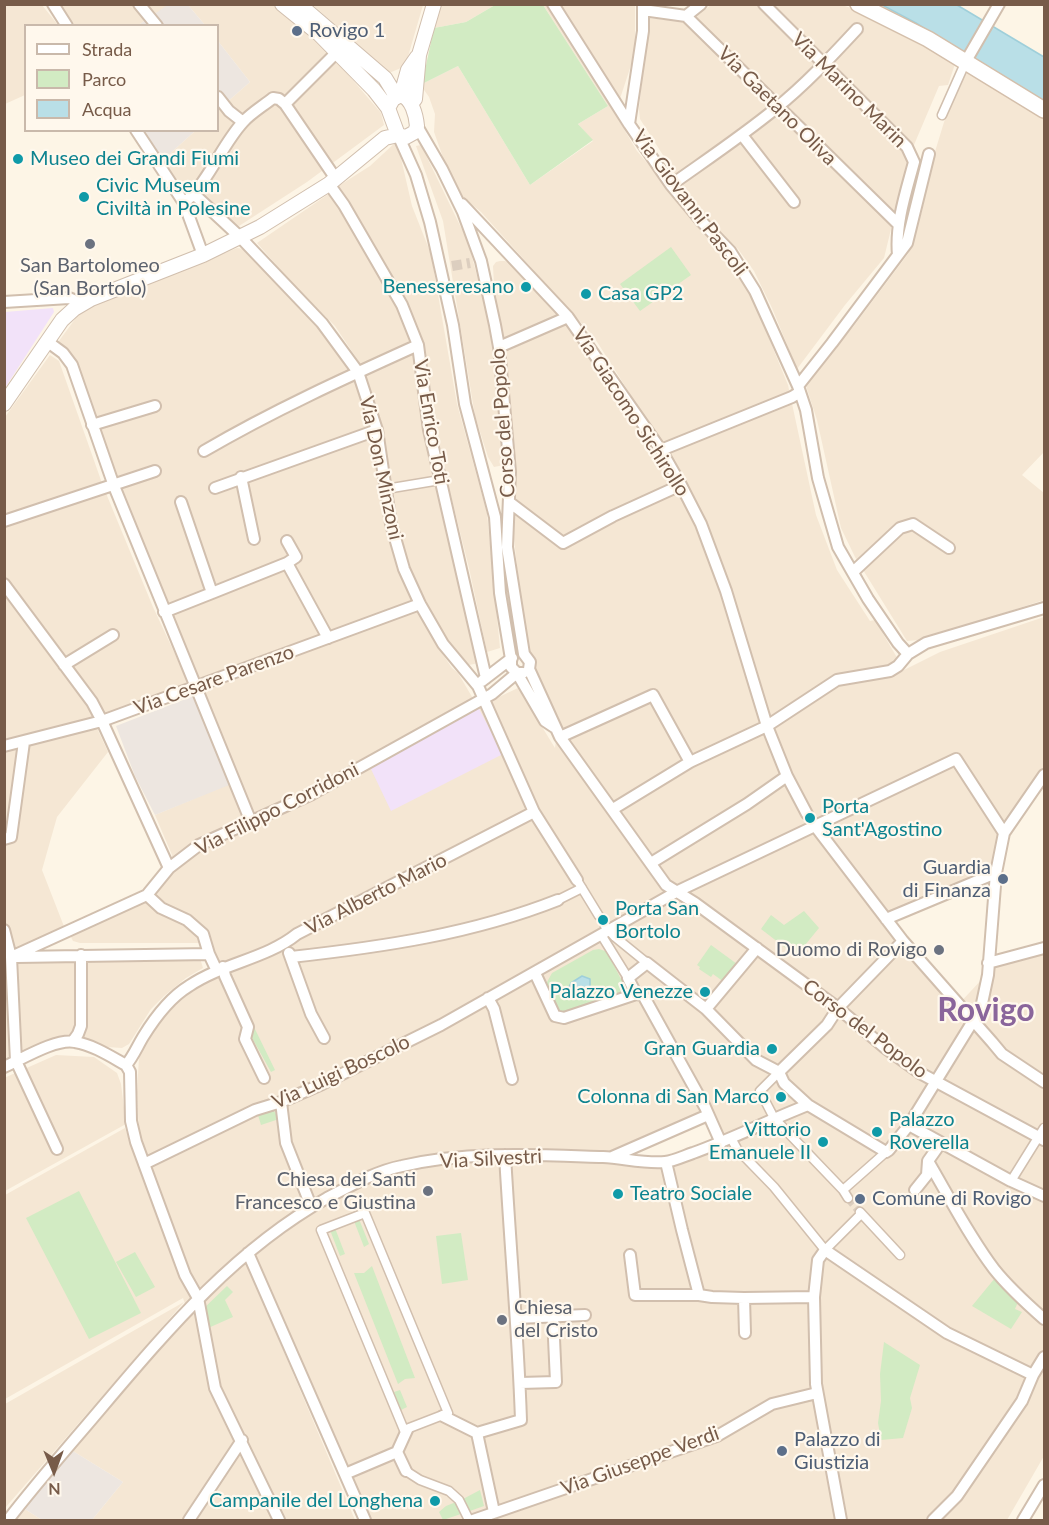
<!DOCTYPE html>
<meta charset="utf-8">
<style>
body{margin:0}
#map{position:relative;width:1049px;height:1525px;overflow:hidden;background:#fdf5e6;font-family:Lato,sans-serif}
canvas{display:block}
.frame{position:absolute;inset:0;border:6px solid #775b49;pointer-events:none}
.legend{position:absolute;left:24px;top:24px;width:195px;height:108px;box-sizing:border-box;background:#fff8ed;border:2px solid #c9b9ab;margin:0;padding:8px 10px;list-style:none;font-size:18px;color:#775b49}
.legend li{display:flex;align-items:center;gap:12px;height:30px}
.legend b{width:30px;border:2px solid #c9b9ab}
.north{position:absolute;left:24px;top:1441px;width:60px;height:60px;-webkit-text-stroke:4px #fff8ed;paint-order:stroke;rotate:179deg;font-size:16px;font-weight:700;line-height:24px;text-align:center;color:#775b49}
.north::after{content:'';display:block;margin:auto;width:21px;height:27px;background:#775b49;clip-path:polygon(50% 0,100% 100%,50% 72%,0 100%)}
</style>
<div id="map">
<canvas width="1049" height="1525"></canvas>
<div class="frame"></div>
<ul class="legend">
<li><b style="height:8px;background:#fff"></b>Strada</li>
<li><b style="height:16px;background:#d2ebc3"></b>Parco</li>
<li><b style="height:16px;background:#b9dfe7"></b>Acqua</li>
</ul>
<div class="north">N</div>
</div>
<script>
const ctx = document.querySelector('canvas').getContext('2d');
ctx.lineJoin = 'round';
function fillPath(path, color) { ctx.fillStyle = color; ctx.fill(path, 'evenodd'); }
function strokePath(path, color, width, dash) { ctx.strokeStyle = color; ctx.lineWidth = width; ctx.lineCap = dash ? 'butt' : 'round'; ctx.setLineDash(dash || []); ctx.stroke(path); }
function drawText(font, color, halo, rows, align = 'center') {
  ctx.font = font + ' Lato,sans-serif'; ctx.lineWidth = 4.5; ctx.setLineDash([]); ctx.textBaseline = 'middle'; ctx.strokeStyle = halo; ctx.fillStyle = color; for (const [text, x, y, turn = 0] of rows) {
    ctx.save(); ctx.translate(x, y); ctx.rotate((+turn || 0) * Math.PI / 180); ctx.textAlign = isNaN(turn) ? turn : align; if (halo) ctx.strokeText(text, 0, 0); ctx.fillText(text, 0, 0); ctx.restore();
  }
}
fillPath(new Path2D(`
 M5 4 42 5 58 25 26 26 25 95 5 104Z
 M59 5H169L137 26 75 25Z
 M188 5H273L320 44 340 65 381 113 384 125 307 182 239 226 175 178 163 160 195 131 218 130V110L250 82 218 41V26L205 25Z
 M313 5H423L407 60 401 68 389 73Z
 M441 5H495L466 22 434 28Z
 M543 5H635V53L615 114 637 151 727 258 742 278 759 314 788 385 816 515 837 570 870 621 875 620 899 661 880 669 850 674 768 719 705 521 680 473 594 337 481 212 463 197 445 163 434 132 435 114 429 97 422 87V84L458 66 530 185 593 141 578 124 608 106Z
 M711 5H842L878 17 956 61 948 85 939 86 908 159 884 258 845 305 797 369 772 308 754 271 738 249 703 218 640 119 639 109 648 18 687 22Z
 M968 68 1044 116V452L1022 475 1044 493V600L920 640 907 641 855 557 841 528 817 420 805 383 853 327 908 254 922 211 930 168 952 96Z
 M397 141 412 206 431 254 457 404 487 513 500 648 487 652 469 568 441 456 426 358 419 332 385 265 337 187 370 166Z
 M421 145 468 242 480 287 490 328 504 465 494 467 488 457 475 416 443 221 416 146Z
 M330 193 374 257 408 331 417 369 432 467 479 663 464 666 437 629 417 588 397 530 381 429 369 388 359 362 335 326 292 283 257 243Z
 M237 248 244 249 306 309 351 370 361 394 366 415 375 459 380 499 397 563 419 614 439 649 452 668 458 673 478 707 520 687 528 704 555 748 559 718 534 672 523 625 513 529 516 480 503 390 500 342 494 285 493 266 496 262 500 261H505L515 266 567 319 652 446 684 499 693 516 724 599 765 725 836 685 848 680 882 678 896 674 940 652 1044 617V768L1005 822 994 871 881 920 957 1006 996 964 1044 949V1456L1007 1520H368L254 1281 355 1520H92L123 1482 68 1448 188 1313 183 1298 5 1399V1195L125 1128 168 1247 140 1156 137 1092 139 1058 146 1040 162 1018 194 989 214 978 212 943H80L73 941 71 937 74 932 124 910 135 908 154 896 173 870 172 855 155 815 234 782 199 680 116 481 71 355 56 345 81 311ZM703 1113 723 1145 639 1164 637 1144Z
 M50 355 59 361 103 486 153 607 189 684 98 716 95 724 108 752 57 817 42 870 65 929 17 950 5 953V417Z
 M197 957 200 958 203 968 186 978 164 996 151 1009 129 1044 122 1048 107 1047 68 1037 5 1063 4 963Z
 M56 1055 94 1057 117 1073 121 1084 126 1124 5 1191 4 1078Z
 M184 1302 5 1508V1404Z
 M20 1506 42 1520H9Z`), '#f5e7d4');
fillPath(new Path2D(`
 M169 4 188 5 205 25 137 26Z
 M218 41 250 82 218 110Z
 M145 131H195L163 160Z
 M196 695 234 783 155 815 135 776 116 726Z
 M68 1448 123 1482 92 1520H42L20 1506Z`), '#ede6e0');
fillPath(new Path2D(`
 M53 308 54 312 5 388V312Z
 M478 707 503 754 391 811 370 767Z`), '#f2e2f9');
fillPath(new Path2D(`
 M495 5H543L608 106 578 124 593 140 530 185 458 66 422 84 434 28 466 22Z
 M671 247 691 275 640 311 620 284Z
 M804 911 819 928 796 956 761 929 771 915 784 925Z
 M711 945 737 964 724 982 713 974 711 977 699 969 700 967 697 965Z
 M599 949 605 951 608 954 623 983V992L563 1012 559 1011 546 984 552 973 593 950Z
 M230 978 275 1070 271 1072 251 1036V1028Z
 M270 1110 274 1111 279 1119 261 1125 258 1115Z
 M79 1191 141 1313 89 1339 26 1218Z
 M359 1219 369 1244 364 1247 354 1221Z
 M335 1228 345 1254 340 1256 330 1230Z
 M461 1233 468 1280 442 1284 436 1236Z
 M135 1252 155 1287 136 1297 116 1262Z
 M372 1266 415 1378 405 1379 398 1384 354 1273H364Z
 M995 1278 1018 1302 1015 1309 1022 1312 1011 1329 972 1306Z
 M227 1286 233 1292 225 1300 233 1317 206 1329 202 1310Z
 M884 1342 920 1365 910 1398 912 1408 903 1438 881 1440 878 1423 881 1401 880 1374Z
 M400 1390 407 1407 401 1410 394 1392Z
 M480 1490 484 1506 467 1512 463 1499Z
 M456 1502 461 1514 443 1520 439 1512 446 1506Z`), '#d2ebc3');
const water = new Path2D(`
 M882 5H957L1044 57V101L967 56 916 23Z
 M582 976 590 979V986L578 993 572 992 569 987 571 983Z`);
fillPath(water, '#b9dfe7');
strokePath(water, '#9fcfda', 1.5);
strokePath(new Path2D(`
 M848 1198 860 1212`), '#dccebf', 8, [8, 4]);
strokePath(new Path2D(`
 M452 266 470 263`), '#dccebf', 10, [10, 5]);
const pedestrian = new Path2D(`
 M942 115 966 61
 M386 489 440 480
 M577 880 599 916
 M558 900 582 888
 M605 926 615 937 647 963
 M602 936 628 978
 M779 1072 760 1091 774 1118 843 1190 886 1152
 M731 1138 737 1149 774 1187 825 1250 861 1214
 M1011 1181 1044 1128
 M843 1190 848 1198
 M860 1212 900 1255
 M365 1213 448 1413 404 1430 321 1230Z
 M406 1471 420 1480 449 1491 459 1500 469 1520`);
const minor = new Path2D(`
 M53 4 67 26
 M139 4 157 26
 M553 4 629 124
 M643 4V31L629 124 671 185 702 222 730 251 755 291 798 386 806 410 818 478 838 547 868 599 898 643 908 654
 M764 4 907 147 914 162C906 192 895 224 898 255
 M643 10 686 16 899 225
 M686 16 701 4
 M966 61 999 4
 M218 97 229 111 243 122
 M285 104 341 48
 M417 126 442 169 463 212 481 261 495 325 499 347 510 472 507 547 524 654 530 662 529 669 560 737 666 885 695 903 838 1008 884 1047 920 1073 1044 1140
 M136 130 184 203 203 255
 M398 135 416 175 430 222 453 325 465 404 495 517 500 593 511 659V667L517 673 545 721 554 727
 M742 135 794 202
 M329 184 344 205 402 305 418 345 429 430 486 678
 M671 185C706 160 742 136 775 109 805 85 831 57 857 29
 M192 195 197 197 240 237 322 323 358 372 377 430 391 524 404 569 420 604 443 644 478 686 534 812 577 880
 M184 203C210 180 221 146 243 122 251 113 263 106 273 98L279 99 285 104 336 179
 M462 204 568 317 661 450 681 485 701 524 726 591 767 726 787 776 807 814
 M4 302 69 298 83 304
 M48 342 63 353 72 365 114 486 251 822
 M499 347 568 317
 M798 386 832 343 907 243 929 154
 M92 425 155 406
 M661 450 792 397 800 392
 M204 451C272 411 345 378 418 345
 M241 477 254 539
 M215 488 377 430
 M509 502 563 543 613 516 681 485
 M4 521 155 471
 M287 563 328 638
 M853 572 900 528 913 524 949 548
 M4 584 92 702 102 721 169 868
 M212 593 287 563 296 557 287 541
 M164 612 212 593 181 502
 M64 665 113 635
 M482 681 512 658
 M560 737 653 695 690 762
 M4 746 102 721 420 604
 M613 809 690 762 767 726 837 680 890 671 898 666 908 654 926 643 1044 608
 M812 822 903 941 992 1042 1002 1054 1044 1082
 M4 839 11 837 24 742
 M651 863 747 804 787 776
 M147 895 161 908 187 920 203 934 209 954 217 971
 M886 919 996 873
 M4 930 11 957 16 1061 57 1149
 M289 953 311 1014 324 1038
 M11 957 147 895 169 868 199 845 312 794 492 694 517 673H523
 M17 957 209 954
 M291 957C382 947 472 934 558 900
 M988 963 1044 948
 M223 967 225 976 248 1027 245 1039 264 1078
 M535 973 555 1016 564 1018 636 994
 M636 994 628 978 647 963 706 1009 756 1060 779 1072
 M636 994 643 995 705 1107 721 1143
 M488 998 494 1009 512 1079
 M706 1009 757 948
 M73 1041 78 1034 81 1026V955
 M126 1065C133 1057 137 1047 143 1037 154 1019 171 997 189 986 223 963 266 959 297 934L534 812
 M126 1065 130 1072 131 1121 136 1142 185 1275 198 1298 215 1388 279 1520
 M4 1067C22 1059 56 1038 75 1042 93 1045 110 1056 126 1065
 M779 1072 784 1083 808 1105 886 1152 889 1150 909 1125 981 1008 988 975 996 873 1004 833 1044 775
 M779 1072 827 1025 838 1008 903 941
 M281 1102 286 1143 311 1206
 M909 1125 1011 1181 1044 1196
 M612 1157 708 1115
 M928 1161C949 1197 969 1236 994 1269 1009 1288 1027 1304 1044 1319
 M666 1162 682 1230 699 1295
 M144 1164 255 1110 281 1102 322 1084 441 1025 678 891 956 759 1004 833
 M915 1190 927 1175 928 1161 940 1144
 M248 1253 365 1520
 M630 1255 635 1295H699L712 1297 744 1298 814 1297
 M744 1298 745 1333
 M517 1318 585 1315
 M520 1383 556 1382 553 1317
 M443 1416 477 1433
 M477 1433 521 1420C518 1332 510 1244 505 1155
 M477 1433 494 1512
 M397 1452 406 1471
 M345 1474 397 1452 407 1430
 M8 1520C38 1481 71 1444 103 1406 170 1327 236 1249 327 1198 350 1186 376 1171 402 1166 468 1151 536 1155 603 1157 623 1158 645 1164 665 1162 674 1161 684 1156 693 1153 732 1139 769 1120 808 1105
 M189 1520 242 1440
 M473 1520 717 1436 772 1404 817 1393
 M841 1520 816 1384 814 1297 818 1260 825 1250 947 1333 1033 1375
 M933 1520 957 1496 1022 1401 1033 1375 1044 1357
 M1023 1520 1044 1485`);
const tertiary = new Path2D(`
 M282 4 319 34 374 90 388 108
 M299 4 385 78 396 96
 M401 95C412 99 416 115 417 126L415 132 406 137 398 135 388 108 393 99Z
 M401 95 408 70 417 57
 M411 104 415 99 419 55 434 4
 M4 404 62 320 74 309 91 299 203 255 260 227 329 184 385 138 398 135`);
const secondary = new Path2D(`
 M858 4 928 39 1044 110`);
strokePath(pedestrian, '#d1bfae', 11);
strokePath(minor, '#d1bfae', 14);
strokePath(tertiary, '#d1bfae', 16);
strokePath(secondary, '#d4bfab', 18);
strokePath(pedestrian, '#fff', 8);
strokePath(minor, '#fff', 10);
strokePath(tertiary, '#fff', 14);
strokePath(secondary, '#fff', 15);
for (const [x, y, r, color] of [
 [297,31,6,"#5c6f8a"],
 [18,159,6,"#0f9aa8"],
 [84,197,6,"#0f9aa8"],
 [90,244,6,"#6b7280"],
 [526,287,6,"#0f9aa8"],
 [586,294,6,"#0f9aa8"],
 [810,818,6,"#0f9aa8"],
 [1003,879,6,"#5c6f8a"],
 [603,920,6,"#0f9aa8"],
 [939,950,6,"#6b7280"],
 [705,992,6,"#0f9aa8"],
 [772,1049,6,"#0f9aa8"],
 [781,1097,6,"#0f9aa8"],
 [877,1132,6,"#0f9aa8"],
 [823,1142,6,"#0f9aa8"],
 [428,1191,6,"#6b7280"],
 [618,1194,6,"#0f9aa8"],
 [860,1199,6,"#5c6f8a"],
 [502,1320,6,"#6b7280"],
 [782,1451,6,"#5c6f8a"],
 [435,1501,6,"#0f9aa8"]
]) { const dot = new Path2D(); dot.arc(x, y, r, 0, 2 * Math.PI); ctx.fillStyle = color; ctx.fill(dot); strokePath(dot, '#fff8ed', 2); }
drawText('20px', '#4e5e75', '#fff8ed', [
 ["Rovigo 1",309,31],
 ["Guardia",991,868,"right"],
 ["di Finanza",991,891,"right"],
 ["Comune di Rovigo",872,1199],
 ["Palazzo di",794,1440],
 ["Giustizia",794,1463]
], 'left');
drawText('20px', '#775b49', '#fff8ed', [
 ["Via Marino Marin",849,90,45],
 ["Via Gaetano Oliva",777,106,45],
 ["Via Giovanni Pascoli",690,203,53],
 ["Via Giacomo Sichirollo",631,412,57],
 ["Via Enrico Toti",431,422,80],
 ["Corso del Popolo",503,423,-94],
 ["Via Don Minzoni",381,468,78],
 ["Via Cesare Parenzo",214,680,-20],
 ["Via Filippo Corridoni",277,809,-27],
 ["Via Alberto Mario",376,894,-27],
 ["Corso del Popolo",865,1029,37],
 ["Via Luigi Boscolo",341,1072,-25],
 ["Via Silvestri",491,1159,-3],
 ["Via Giuseppe Verdi",640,1461,-20]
]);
drawText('20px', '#0d838f', '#fff8ed', [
 ["Museo dei Grandi Fiumi",30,159],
 ["Civic Museum",96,186],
 ["Civiltà in Polesine",96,209],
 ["Benesseresano",514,287,"right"],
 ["Casa GP2",598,294],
 ["Porta",822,807],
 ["Sant'Agostino",822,830],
 ["Porta San",615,909],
 ["Bortolo",615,932],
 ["Palazzo Venezze",693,992,"right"],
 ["Gran Guardia",760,1049,"right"],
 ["Colonna di San Marco",769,1097,"right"],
 ["Palazzo",889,1120],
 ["Roverella",889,1143],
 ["Vittorio",811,1130,"right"],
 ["Emanuele II",811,1153,"right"],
 ["Teatro Sociale",630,1194],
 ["Campanile del Longhena",423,1501,"right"]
], 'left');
drawText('20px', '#5b616d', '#fff8ed', [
 ["San Bartolomeo",90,266,"center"],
 ["(San Bortolo)",90,289,"center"],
 ["Duomo di Rovigo",927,950],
 ["Chiesa dei Santi",416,1180],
 ["Francesco e Giustina",416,1203],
 ["Chiesa",514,1308,"left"],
 ["del Cristo",514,1331,"left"]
], 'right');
drawText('bold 32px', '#8a659b', '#fff8ed', [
 ["Rovigo",986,1011]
]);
</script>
